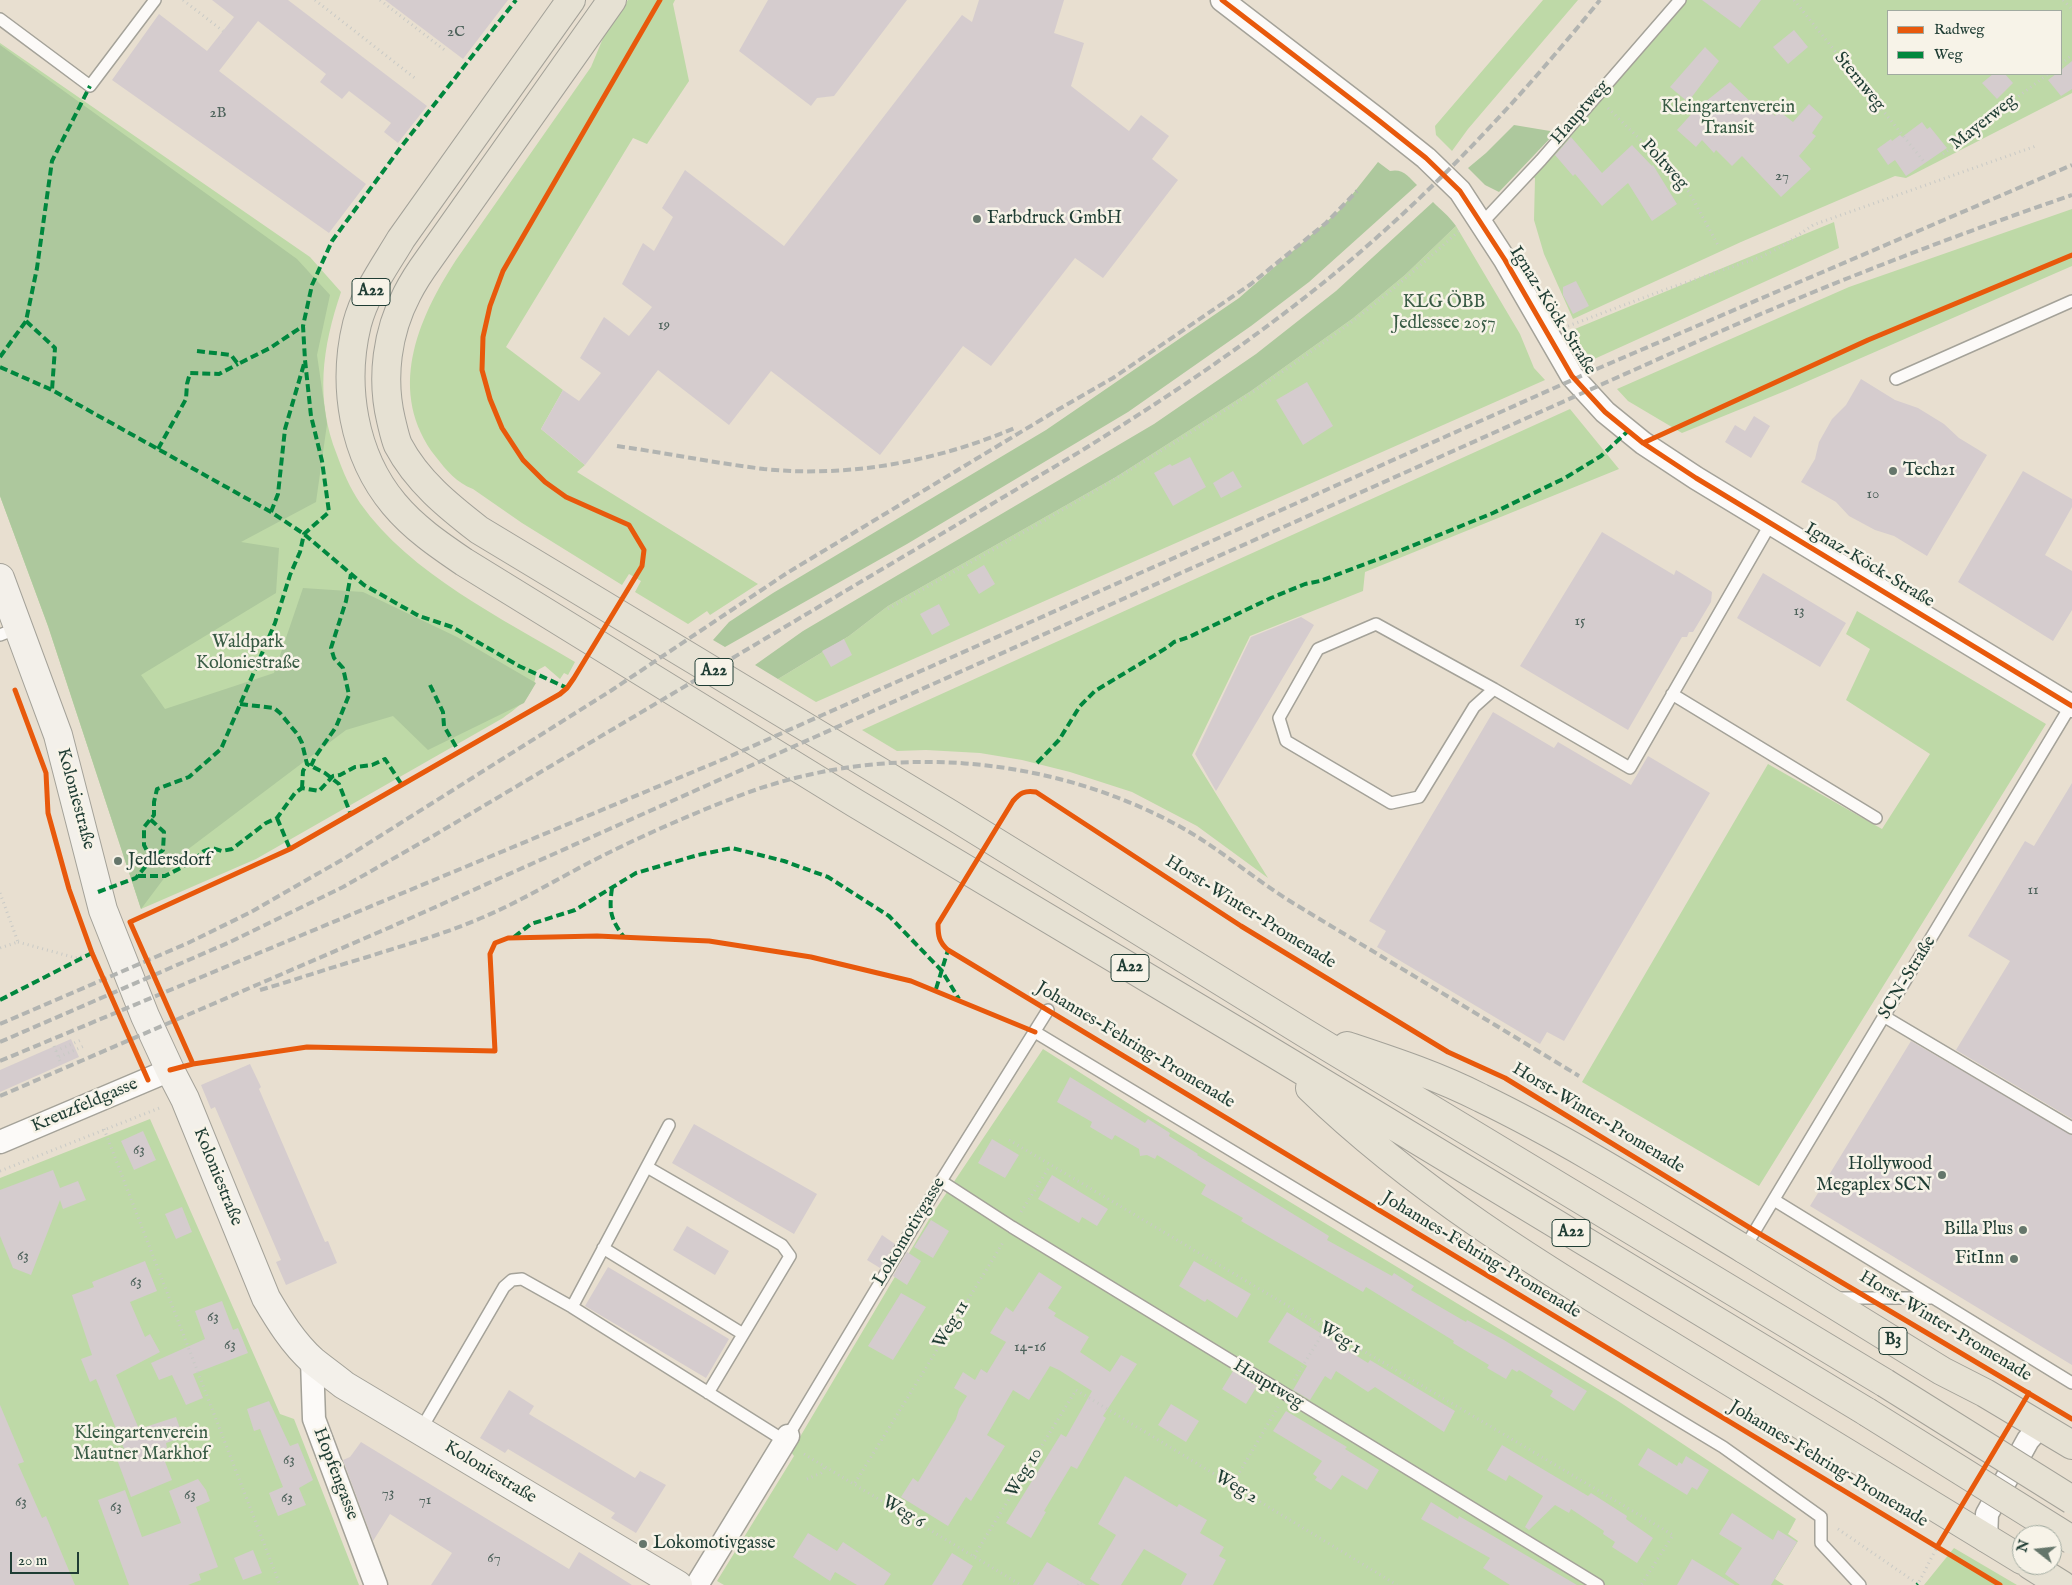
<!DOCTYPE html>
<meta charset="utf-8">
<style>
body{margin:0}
#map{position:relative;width:2072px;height:1585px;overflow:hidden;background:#e8dfd0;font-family:"IM FELL English",serif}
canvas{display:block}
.legend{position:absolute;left:1887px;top:10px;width:175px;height:65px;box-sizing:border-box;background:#f7f3e8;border:1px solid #a1aaa0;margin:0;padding:6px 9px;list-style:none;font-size:15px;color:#1f3d34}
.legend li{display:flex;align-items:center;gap:10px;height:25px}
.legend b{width:25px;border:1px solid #a1aaa0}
.north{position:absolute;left:2012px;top:1525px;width:50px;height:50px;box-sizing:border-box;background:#f7f3e8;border:1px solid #a1aaa0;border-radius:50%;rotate:286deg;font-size:14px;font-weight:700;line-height:20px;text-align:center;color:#1f3d34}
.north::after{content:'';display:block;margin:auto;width:18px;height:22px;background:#65766b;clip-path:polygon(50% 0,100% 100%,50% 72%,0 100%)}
.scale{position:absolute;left:10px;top:1552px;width:69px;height:22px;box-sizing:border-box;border:2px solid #1f3d34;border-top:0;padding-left:6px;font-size:15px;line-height:18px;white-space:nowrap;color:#1f3d34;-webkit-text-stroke:4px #f7f3e8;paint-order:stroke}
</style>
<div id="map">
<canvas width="2072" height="1585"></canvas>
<ul class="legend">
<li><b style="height:6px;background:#e8590c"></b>Radweg</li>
<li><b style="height:6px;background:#00873e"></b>Weg</li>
</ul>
<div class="north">N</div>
<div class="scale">20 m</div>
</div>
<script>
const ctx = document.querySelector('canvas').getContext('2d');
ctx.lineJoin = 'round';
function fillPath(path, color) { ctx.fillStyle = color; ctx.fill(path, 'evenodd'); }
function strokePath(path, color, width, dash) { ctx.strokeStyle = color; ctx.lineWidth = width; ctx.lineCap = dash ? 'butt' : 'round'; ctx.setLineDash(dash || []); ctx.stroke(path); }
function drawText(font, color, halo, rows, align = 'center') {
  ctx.font = font + ' "IM FELL English",serif'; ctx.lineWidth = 5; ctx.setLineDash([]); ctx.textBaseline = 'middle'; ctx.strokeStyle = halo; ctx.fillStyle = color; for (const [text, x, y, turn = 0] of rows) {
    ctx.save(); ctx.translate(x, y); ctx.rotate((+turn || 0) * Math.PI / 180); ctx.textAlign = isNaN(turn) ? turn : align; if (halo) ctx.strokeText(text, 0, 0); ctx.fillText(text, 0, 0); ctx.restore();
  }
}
fillPath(new Path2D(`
 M628 0H675L673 4 689 81 647 144 633 138 506 347 563 390 541 429 585 465 577 472 758 584 710 615 707 611 688 624 635 592 641 581 629 574 622 585 522 523 473 489C457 483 446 470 436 457 386 393 417 320 456 260L591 67 606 31Z
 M1543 0H1578L1468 129 1452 151 1436 135 1435 126Z
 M1673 0H2072V93L1906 178 1895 176 1741 242 1573 319 1544 254 1534 220 1535 178 1528 175ZM1888 11H2061V74H1888Z
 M0 43 310 257 341 292C322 348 315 399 337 455 343 472 350 488 360 503 411 575 502 618 575 662L568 675 564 673 560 679 545 666 536 671C535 695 521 705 503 718L256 859 141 909 48 626 0 496Z
 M2072 209V266L1790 389 1682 433 1628 401 1617 389 1849 287Z
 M1834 222 1839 248 1592 360 1570 331Z
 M1456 226 1520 334 1534 368 1545 380 816 702 778 679 849 636 888 606 1116 477 1251 391 1352 319 1405 275Z
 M1570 409 1619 469 1365 572 1363 591 1250 636 1192 755 1268 878 1197 826 1132 792 1070 772 1022 760 980 753 926 750 897 751 862 730Z
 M1857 611 2046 724 1759 1186 1582 1082 1768 764 1882 829 1930 754 1846 700 1870 649 1846 634Z
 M1043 1049 1145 1114 1618 1401 1796 1519 1788 1534 1798 1541 1775 1579 1784 1585H724L717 1581 794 1456 791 1452 931 1216Z
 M150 1119 280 1414 294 1419 359 1585H0V1178Z
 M1954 1548 2017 1585H1924Z`), '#bed9a7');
fillPath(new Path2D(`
 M0 45 297 259 330 295 317 355 327 424 316 502 241 542 279 548 276 593 141 675 165 709 274 673 303 588 363 592 457 637 536 683 524 703 428 750 393 716 346 730 183 853 141 909 48 626 0 496Z
 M1514 125 1556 132 1499 192 1485 185 1468 168 1486 153Z
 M1378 162 1390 171C1403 168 1409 177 1417 185L1309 282 1251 326 1128 412 907 544 725 647 713 640 729 622 773 593 1046 430 1239 298 1340 210Z
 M1433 202C1441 210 1449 216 1456 226L1405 275 1352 319 1251 391 1116 477 888 606 849 636 778 679 755 665 803 631 1154 424 1256 354 1336 291Z`), '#adc89d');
fillPath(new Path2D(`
 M212 0H288L427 106 398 143 384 132 391 123 349 91 342 99 320 82 326 74 258 21 219 71 366 184 329 233 112 80 159 14 207 51 234 17Z
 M385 0H508L463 59Z
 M768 0H907L834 96 817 98 811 106 739 51Z
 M979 0H1064L1054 33 1084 43 1071 86 1129 131 1141 115 1169 136 1152 159 1178 180 1103 278 1075 258 991 366 963 346 880 455 771 371 729 425 658 370 585 465 541 429 563 390 579 401 601 373 580 358 604 317 629 336 652 307 622 284 643 243 654 251 673 217 662 208 685 170 784 246 962 15 972 22Z
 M1702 0H1761L1740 28Z
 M1794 30 1808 47 1788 64 1773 47Z
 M1705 47 1719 61 1688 102 1670 87Z
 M2072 61V89L2061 96 2048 80 2056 74H2061V70Z
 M1993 74H2005L2013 83 1997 99 1982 83Z
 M1730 82 1758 109 1764 104 1775 116 1779 111 1793 122 1809 104 1823 117 1812 133 1816 136 1799 156 1811 169 1781 197 1742 156 1732 166 1716 150 1714 153 1702 140 1696 147 1677 130 1695 110Z
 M1922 122 1927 129 1930 127 1947 148 1906 176 1895 160 1888 165 1877 149 1891 139 1892 141 1900 135 1902 137Z
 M1571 137 1602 173 1632 145 1652 166 1653 165 1677 204 1652 221 1628 183 1602 206 1575 174 1573 176 1555 155Z
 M1576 281 1589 306 1573 314 1563 295V287Z
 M1861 379 1895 400 1918 408 1944 424 1959 438 1987 455 1927 556 1894 536 1875 530 1849 516 1836 502 1801 482 1815 459 1819 442 1832 419 1846 405Z
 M1307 382 1333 426 1303 445 1276 400Z
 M1754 416 1770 426 1751 458 1725 442 1735 425 1745 431Z
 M1190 457 1206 487 1173 506 1154 473 1170 464 1172 466Z
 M1233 471 1242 487 1221 498 1213 483Z
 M2023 471 2072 499V507L2045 555 2072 571V610L2053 641 1958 582Z
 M1602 532 1674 575 1676 570 1712 592 1711 602 1693 632H1689L1687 637H1682L1628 730 1520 666Z
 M984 565 995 584 979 594 967 575Z
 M1763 573 1846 623 1820 667 1737 618Z
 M939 604 950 625 932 635 920 614Z
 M1301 617 1314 625 1216 791 1195 754 1251 637Z
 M844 639 852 655 831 667 822 651Z
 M1493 712 1554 748 1558 742 1631 785 1648 756 1710 793 1564 1041 1547 1032 1540 1044 1377 947 1386 931 1369 921Z
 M2072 783V1119L1956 1050 2010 961 1968 936 2025 841 2034 846Z
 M71 1039 79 1057 0 1092V1070Z
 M1911 1041 2072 1135V1365L1810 1206Z
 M250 1064 261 1087 259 1089 325 1242 328 1241 337 1263 286 1285 276 1262 281 1260 262 1216 215 1107 211 1109 201 1085Z
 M1070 1077 1145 1123 1148 1119 1170 1133 1169 1136 1198 1154 1197 1155 1329 1236 1327 1240 1392 1276 1394 1273 1414 1286 1411 1290 1466 1322 1467 1320 1504 1340 1587 1391 1574 1411 1550 1396 1553 1391 1519 1370 1517 1372 1512 1369 1506 1379 1487 1368 1489 1365 1453 1343 1454 1341 1366 1287 1363 1292 1241 1221 1243 1218 1201 1194 1206 1185 1157 1155 1155 1159 1147 1155 1140 1156 1139 1149 1115 1135 1112 1140 1090 1127 1092 1122 1057 1102Z
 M694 1124 817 1194 794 1234 672 1163Z
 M143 1131 156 1160 134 1170 121 1141Z
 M992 1139 1019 1155 1005 1178 978 1163Z
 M53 1170 60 1188 78 1181 86 1200 63 1209 60 1200 31 1275 13 1268 0 1236V1190Z
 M1052 1175 1108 1209 1097 1226 1082 1217 1079 1223 1038 1199Z
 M182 1207 192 1232 176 1239 165 1214Z
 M931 1220 949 1231 933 1258 914 1247Z
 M687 1226 729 1251 715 1275 673 1250Z
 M882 1235 895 1244 880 1268 867 1260Z
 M907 1252 921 1261 907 1285 893 1276Z
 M145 1261 157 1291 130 1302 145 1337 150 1334 160 1352 116 1375 139 1429 176 1417 183 1437 166 1443 167 1448 161 1451 172 1480 131 1497 115 1454 125 1451 96 1379 90 1382 81 1359 92 1355 72 1295 94 1287 92 1282Z
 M1194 1261 1251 1294 1237 1318 1207 1299 1205 1302 1179 1286Z
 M608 1267 729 1339 706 1378 585 1306Z
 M1039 1272 1062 1287 1048 1308 1056 1313 1054 1316 1089 1337 1080 1352 1110 1372 1121 1355 1137 1364 1103 1416 1106 1418 1077 1469 1071 1466 1044 1511 1046 1512 1031 1538 1006 1523 1061 1434 1066 1437 1092 1391 1059 1370 1050 1366 1029 1400 1013 1390 987 1435 1005 1446 971 1501 966 1497 948 1526 901 1497 913 1478 918 1482 956 1419 959 1409 967 1396 954 1388 963 1372 975 1380 981 1369 987 1373 1006 1342 990 1333 1006 1307 1013 1312Z
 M901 1293 926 1307 893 1360 868 1346Z
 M222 1301 233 1330 238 1328 248 1353 193 1374 203 1398 186 1405 172 1375 159 1380 151 1363 205 1339 195 1311Z
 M1287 1312 1368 1363 1370 1360 1455 1411 1444 1432 1375 1387 1368 1392 1336 1371 1331 1380 1325 1376 1310 1400 1293 1390 1307 1366 1268 1342Z
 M1233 1371 1257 1386 1246 1404 1222 1389Z
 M509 1390 534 1406 529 1414 635 1478 640 1471 666 1485 636 1533 611 1518 615 1513 508 1449 505 1453 480 1438Z
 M269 1401 290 1446 298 1443 313 1480 299 1488 306 1505 278 1516 269 1493 283 1487 260 1429 254 1431 247 1409Z
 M1171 1404 1199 1421 1186 1442 1158 1425Z
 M0 1405 24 1462 18 1464 42 1518 46 1516 75 1585H0Z
 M1286 1411 1347 1447 1345 1449 1379 1470 1367 1490 1342 1475 1331 1490 1315 1480 1317 1477 1313 1474 1322 1461 1273 1431Z
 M361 1442 569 1569 579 1552 632 1585H431L452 1553 390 1514 373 1541 343 1460 350 1457Z
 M1502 1445 1588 1496 1591 1493 1627 1516 1626 1519 1653 1538 1637 1563 1612 1547 1615 1542 1603 1534 1604 1531 1571 1509 1569 1513 1555 1505 1529 1530 1525 1527 1543 1496 1509 1475 1506 1481 1487 1470Z
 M1648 1448 1677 1466 1679 1462 1682 1464 1686 1456 1709 1470 1697 1490 1692 1487 1687 1495 1638 1465Z
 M1125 1476 1177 1507 1179 1504 1207 1520 1200 1533 1224 1547 1219 1556 1226 1560 1213 1585H1181L1187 1574 1144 1549 1121 1585H1100L1090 1579 1116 1535 1098 1524Z
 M198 1479 206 1490 210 1501 196 1507 218 1567 199 1574 201 1580 188 1585H129L98 1500 125 1490 142 1537 181 1523 169 1491Z
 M1431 1502 1458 1519 1459 1516 1577 1585H1510L1483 1568 1490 1558 1421 1519Z
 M1732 1513 1773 1540 1778 1530 1797 1542 1771 1585H1740L1725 1574 1742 1548 1719 1534Z
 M808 1533 837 1551 843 1542 891 1574 884 1585H857L835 1572 830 1581 793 1557Z
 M253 1550 262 1573 243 1580 234 1558Z
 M952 1553 973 1566 962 1585H932Z
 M1692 1559 1735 1585H1677Z
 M1047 1562 1086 1585H1033Z`), '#d5ccce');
const lane = new Path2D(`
 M0 19 90 86 155 0
 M1481 224 1541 160 1680 0
 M1896 379 2072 301
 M0 635 18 628
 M1494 689 1376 624 1318 649 1279 718 1286 741 1391 803 1419 797 1474 707 1494 689 1630 768 1771 523
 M1672 694 1876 818
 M1885 1017 2072 1128
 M1035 1032 1723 1447 1821 1517V1543L1860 1585
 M647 1167 782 1245 790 1256 708 1393
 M941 1181 1012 1227 1598 1585
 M1774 1200 2072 1383
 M603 1248 743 1334
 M1744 1249 2071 705
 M1836 1298H1931
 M572 1307 669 1125
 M420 1431 504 1287 512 1280 522 1279 572 1307 785 1441
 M788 1436 941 1181 1048 1010`);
const street = new Path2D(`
 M1222 0 1377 119 1426 158 1460 191 1505 260 1572 376 1605 412 1643 443 1696 478 2072 706
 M0 1142 170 1070
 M312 1360 314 1419 376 1585
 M1986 1538 1987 1514 2028 1440 2035 1432 2044 1428
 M697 1585 788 1436`);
const secondary = new Path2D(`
 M0 578 58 735 103 910 145 1016 170 1070 185 1099 266 1298C279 1320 293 1343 313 1361 323 1369 334 1377 344 1385L678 1585`);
const primary = new Path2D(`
 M1744 1249 1942 1371 1985 1393 2072 1445
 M1986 1538 2022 1560
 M2030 1565 2062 1585`);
const highway = new Path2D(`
 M571 0 401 239C385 266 365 293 357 324 342 385 353 455 394 504 414 528 439 545 464 562L855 803 1275 1054 1867 1412
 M612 0 429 259C421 270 413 282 407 294 387 332 381 378 391 420 393 428 395 438 398 445 417 481 448 506 479 530L950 814 1305 1033 1885 1383
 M1347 1046C1392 1061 1438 1076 1481 1098 1572 1142 1658 1197 1744 1249
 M1310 1088C1414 1189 1541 1267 1665 1342 1772 1407 1878 1473 1986 1538`);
strokePath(lane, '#a4a299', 14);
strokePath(street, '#a4a299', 25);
strokePath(secondary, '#a4a299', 30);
strokePath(primary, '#a4a299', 30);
strokePath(highway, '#a4a299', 30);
strokePath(new Path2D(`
 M183 0 223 31
 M315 0 416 79
 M380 0 447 52
 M1794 0 1925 163
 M2063 0 2072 9
 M2061 64 2072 55
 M1608 108 1655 154 1689 192 1718 245
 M1943 154 2048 74
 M1568 326 1664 290 1761 257 1784 245 1813 225 1827 220 2036 146
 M888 609C1043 522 1198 436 1341 330 1382 300 1421 265 1459 231
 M0 893 18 942 0 948
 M18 942 76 958 92 953
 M54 1046 61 1064
 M56 1051 81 1040
 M59 1057 84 1046
 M104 1129 280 1585
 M1009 1140 1673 1535 1641 1585
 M0 1171 162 1107
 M1021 1212 1050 1166
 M1294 1380 1325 1330
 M804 1454 1021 1585
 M807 1479 821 1473 825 1467
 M855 1483 1004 1241
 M1232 1485 1278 1407
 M1838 1529 1918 1584 1937 1547
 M974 1556 1076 1390 1397 1585
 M1078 1585 1080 1582 1085 1585`), '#c9cac6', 3, [1, 4]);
strokePath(lane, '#fcfaf8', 11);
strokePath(street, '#fcfaf8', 22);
strokePath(secondary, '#f3f0ea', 28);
strokePath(primary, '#e6e1d3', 28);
strokePath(highway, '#e6e1d3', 28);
strokePath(new Path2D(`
 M617 446C666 453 715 463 764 469 850 478 938 461 1017 427
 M260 990C295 980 329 968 364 958 401 946 438 936 474 921 519 903 560 877 604 855 646 834 692 814 736 797 879 741 1045 753 1179 826 1219 848 1254 879 1293 903 1389 961 1484 1018 1579 1076
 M0 1024 188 943 251 912 345 858 612 690 787 573 1054 412 1113 378 1251 284 1326 223 1357 191
 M0 1042 230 942 343 887 433 836 1081 451C1165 399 1246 345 1323 283 1426 200 1517 103 1600 0
 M0 1061 724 759 1599 368 2072 165
 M0 1096 393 926 1712 335C1831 283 1950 237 2072 195`), '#b2b4b1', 4, [8, 4]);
const highwayBridge = new Path2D(`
 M1885 1383 2072 1500
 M1867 1412 2072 1540`);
strokePath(highwayBridge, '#a4a299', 30, []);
strokePath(highwayBridge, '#e6e1d3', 28);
strokePath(new Path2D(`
 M26 321 55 348 52 390
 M197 351 231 355 238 364 270 348 303 326
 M0 357 26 321 37 268 52 161 90 86
 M0 367 52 390 271 512 304 534 364 585 419 616 452 627 519 666 567 688
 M158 449 186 399 187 384 190 373 219 374 238 364
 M271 512 278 494 285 429 304 364
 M430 685 443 712 444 726 459 752
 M240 704 274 708 280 713 298 735 302 743 307 764 325 773 339 784 351 815
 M1037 763 1059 740 1080 706 1095 691 1168 647 1174 642 1189 637 1271 598 1305 584 1320 581 1392 554 1493 513 1565 478 1601 456 1628 431
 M311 766 315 757 336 727 349 695 343 668 334 658 331 648 346 601 351 574
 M302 788 303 771 307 764
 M277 818 290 849
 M150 861 149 855 144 845V827L154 815V802L157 789 189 777 221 749 275 623 290 575 300 552 304 534 329 512 322 461 311 416 305 360 303 326 312 285 332 241 401 147 516 0
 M138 876H165L192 862 204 851 212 848 222 851 232 849 266 823 277 818 295 793 302 788 319 791 333 776 340 775 355 767 372 765 385 759 402 785
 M612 888C609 910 610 919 624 937
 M98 892 136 878 150 861 163 850 164 832 150 819
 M514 937 531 924 575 910 636 873 698 855 732 848 784 861 828 877 889 916 942 971 959 999
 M936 989 948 950
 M0 1000 92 953
 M1917 1585 1918 1584`), '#00873e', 4, [8, 4]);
strokePath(new Path2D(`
 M1222 0 1377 119 1426 158 1460 191 1505 260 1572 376 1605 412 1643 443 1696 478 2072 706
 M1643 443 1868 340 2072 255
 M15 690 46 773 48 813 69 889 92 953 148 1080
 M193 1064 130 922 290 849 560 694 567 688 574 678 642 566 644 550 629 525 566 497 545 482 523 460 502 428 490 399 482 370 483 337 490 306 503 271 660 0
 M170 1070 193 1064 307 1047 495 1051 490 954 495 943 508 938 597 936 709 941 811 957 911 981 1035 1032
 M1937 1547 2029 1393
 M2000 1585 948 950C939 942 938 936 938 924L1013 801C1020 793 1025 790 1036 792L1241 926 1448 1052 1505 1078 1755 1231 2072 1419`), '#e8590c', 5);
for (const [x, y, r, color] of [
 [977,219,5,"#65766b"],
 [1893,471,5,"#65766b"],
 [118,861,5,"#65766b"],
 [1942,1175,5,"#65766b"],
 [2023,1230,5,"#65766b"],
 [2014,1259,5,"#65766b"],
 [643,1544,5,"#65766b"]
]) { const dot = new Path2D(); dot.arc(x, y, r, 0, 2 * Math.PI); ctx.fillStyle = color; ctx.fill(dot); strokePath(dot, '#f7f3e8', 2); }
drawText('15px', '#4c615a', null, [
 ["2C",456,33],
 ["2B",218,114],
 ["27",1782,177],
 ["19",664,326],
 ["10",1873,495],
 ["13",1799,612],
 ["15",1580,622],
 ["11",2033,891],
 ["63",139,1151],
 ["63",23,1257],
 ["63",136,1283],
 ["63",213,1318],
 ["63",230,1346],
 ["14-16",1030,1348],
 ["63",289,1461],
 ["73",388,1494],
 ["63",190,1496],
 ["63",287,1499],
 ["71",425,1501],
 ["63",21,1503],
 ["63",116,1508],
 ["67",494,1559]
]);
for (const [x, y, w] of [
 [371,292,38],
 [714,672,38],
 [1130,968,38],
 [1571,1233,38],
 [1893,1341,28]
]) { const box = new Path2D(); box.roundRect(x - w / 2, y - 13.5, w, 27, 4); ctx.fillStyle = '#f7f3e8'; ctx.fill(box); strokePath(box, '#1f3d34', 1); }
drawText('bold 16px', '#1f3d34', null, [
 ["A22",371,292],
 ["A22",714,672],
 ["A22",1130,968],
 ["A22",1571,1233],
 ["B3",1893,1341]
]);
drawText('18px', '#1f3d34', '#f7f3e8', [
 ["Sternweg",1859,82,51],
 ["Hauptweg",1581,113,-49],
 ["Mayerweg",1984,123,-38],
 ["Poltweg",1664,165,48],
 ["Ignaz-Köck-Straße",1552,311,58],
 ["Ignaz-Köck-Straße",1869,566,31],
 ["Koloniestraße",75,799,75],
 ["Horst-Winter-Promenade",1250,913,32],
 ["SCN-Straße",1908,978,-59],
 ["Johannes-Fehring-Promenade",1135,1046,31],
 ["Kreuzfeldgasse",85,1106,-23],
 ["Horst-Winter-Promenade",1598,1119,31],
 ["Koloniestraße",217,1177,68],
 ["Lokomotivgasse",910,1232,-59],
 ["Johannes-Fehring-Promenade",1481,1256,31],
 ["Weg 11",952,1325,-59],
 ["Horst-Winter-Promenade",1945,1327,31],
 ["Weg 1",1340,1339,31],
 ["Hauptweg",1268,1385,31],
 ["Johannes-Fehring-Promenade",1828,1465,31],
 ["Koloniestraße",490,1473,31],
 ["Weg 10",1025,1473,-59],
 ["Hopfengasse",335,1474,69],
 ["Weg 2",1236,1488,31],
 ["Weg 6",903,1513,31]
]);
drawText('18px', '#385b44', '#f7f3e8', [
 ["Kleingartenverein",1728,108],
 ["Transit",1728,129],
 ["KLG ÖBB",1444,303],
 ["Jedlessee 2057",1444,324],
 ["Waldpark",248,643],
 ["Koloniestraße",248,664],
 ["Kleingartenverein",141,1434],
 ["Mautner Markhof",141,1455]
]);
drawText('18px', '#1f3d34', '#f7f3e8', [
 ["Farbdruck GmbH",987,219],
 ["Tech21",1903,471],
 ["Jedlersdorf",128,861],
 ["Hollywood",1932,1165,"right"],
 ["Megaplex SCN",1932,1186,"right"],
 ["Billa Plus",2013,1230,"right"],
 ["FitInn",2004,1259,"right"],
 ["Lokomotivgasse",653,1544]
], 'left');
</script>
